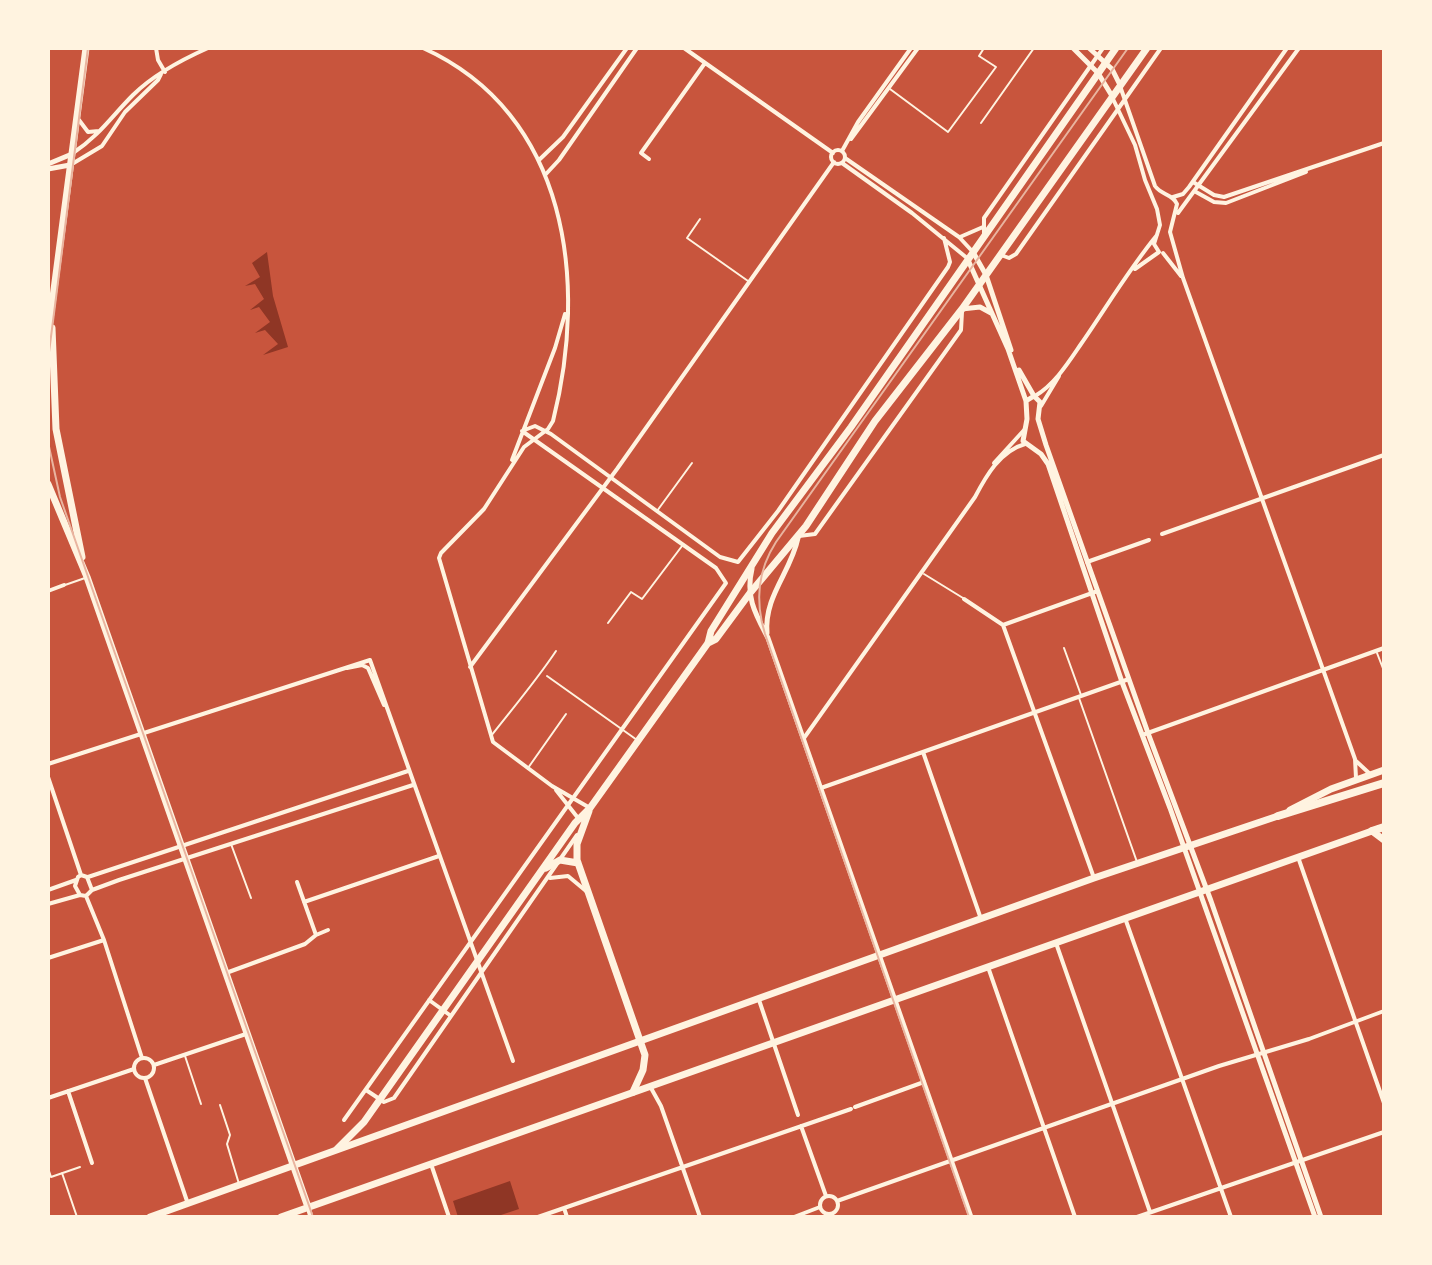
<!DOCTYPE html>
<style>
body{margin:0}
#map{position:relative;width:1432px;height:1265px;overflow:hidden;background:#c8553d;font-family:Roboto,sans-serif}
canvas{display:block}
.frame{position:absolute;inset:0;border:50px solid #fff3e0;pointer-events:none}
</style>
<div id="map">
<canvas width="1432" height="1265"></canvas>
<div class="frame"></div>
</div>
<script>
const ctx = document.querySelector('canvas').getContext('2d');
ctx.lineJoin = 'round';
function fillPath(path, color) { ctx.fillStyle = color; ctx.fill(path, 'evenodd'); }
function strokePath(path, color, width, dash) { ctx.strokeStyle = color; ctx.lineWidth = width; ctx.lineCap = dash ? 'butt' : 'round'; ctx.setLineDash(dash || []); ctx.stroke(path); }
fillPath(new Path2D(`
 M267 252 273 296 288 347 263 355 278 344 265 330 255 333 270 322 259 307 250 310 264 299 255 284 245 286 260 277 252 263Z
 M510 1181 519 1209 495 1217H458L453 1201Z`), '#8f3625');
strokePath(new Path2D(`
 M890 89 948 132 996 67 979 56 984 48
 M981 123 1034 48
 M700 219 687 238 748 281
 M657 511 692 463
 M924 574 963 598
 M65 585 85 578
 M608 623 631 592 642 599 682 546
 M1064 648 1081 695
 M1377 653 1384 671
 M547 676 637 740
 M1079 698 1137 862
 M491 736C513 708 536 681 556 651
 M528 768 566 714
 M231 844 251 898
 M185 1056 201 1104
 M220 1105 230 1135 227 1144 239 1184
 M48 1168 51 1177 80 1167
 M62 1173 77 1217`), '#fff3e0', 2);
strokePath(new Path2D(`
 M156 48 158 60 165 72
 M423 48C569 114 588 283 553 421L548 429 524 447 484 509 441 553 439 558 493 742 552 786 590 808
 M684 48 833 153
 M1120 86 1155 186C1161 195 1173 194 1177 204L1170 232 1183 278 1355 759 1356 778
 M1113 99 1135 145 1145 180 1157 209 1160 225 1154 244 1159 252
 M79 120 88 132 99 131
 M851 139 918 48
 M831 157a7 7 0 1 1 14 0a7 7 0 1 1-14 0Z
 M842 151 858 122 911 48
 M73 153C100 135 111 117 133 95 154 74 181 60 208 48
 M845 158 959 237 972 251
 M649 159 641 153 705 63
 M539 160 563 137 627 48
 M842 163 912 213 967 258
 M72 164 102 146 125 112 158 80 161 74
 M546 174 559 160 637 48
 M1193 182 1214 195 1224 197 1384 143
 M1196 192 1214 202 1226 203 1306 172
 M1173 197 1183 194 1189 187 1287 48
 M1178 213 1299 48
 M984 234V218L1103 48
 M960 237 983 227
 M1163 253 1181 276
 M1001 255 1009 258 1016 254 1161 48
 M1135 269 1159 252
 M1035 396C1055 384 1068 363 1081 344 1106 308 1129 269 1157 235
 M1041 406 1059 376
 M512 460 555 348 565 314
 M994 463 1025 429
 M1162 534 1384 455
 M799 536 815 534 961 330 962 312
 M1087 562 1149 540
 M48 591 64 585
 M964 599 1003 625 1094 878
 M1003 625 1095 592
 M470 667 617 469 834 162
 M347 668 362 665 368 668 384 705
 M1145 734 1384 648
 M804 738 975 497C986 476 1000 451 1025 444
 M923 752 981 919
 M1356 761 1370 774
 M48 764 370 660 513 1061
 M48 777 81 875
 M821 788 1129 679
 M556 790 578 818
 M1298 857 1384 1103
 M88 877 408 771
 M550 878 568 876 586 891
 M297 882 316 935
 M48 890 76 880
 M92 890 87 877 81 875 78 877 75 886 80 895 86 896 92 890 119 880 413 785
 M86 896 104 940 142 1058
 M304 902 439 856
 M48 904 80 895
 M1125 918 1231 1217
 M1056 943 1150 1212
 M48 958 104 940
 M988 967 1075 1217
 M226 973 305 944 316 935 328 930
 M429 1000 451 1016
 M759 1000 798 1115
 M134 1068a10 10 0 1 1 20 0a10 10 0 1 1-20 0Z
 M154 1065 246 1034
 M145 1078 188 1204
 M651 1088 661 1106 700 1217
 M366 1090 384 1102 394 1098 577 835
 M68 1091 92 1163
 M48 1098 134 1069
 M855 1107 924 1082
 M344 1120 726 583 716 568 522 431 535 426 551 434 720 557 738 562 778 511 948 267 950 262 944 238
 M801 1126 826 1196
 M431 1164 449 1217
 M820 1205a9 9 0 1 1 18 0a9 9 0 1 1-18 0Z
 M837 1201 1219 1066 1309 1039 1384 1011
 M564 1208 567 1217
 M538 1217 851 1109
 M794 1217 820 1207
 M1137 1217 1384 1132`), '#fff3e0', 4);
strokePath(new Path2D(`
 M1073 48 1098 73 1112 96
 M1089 48 1112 69 1120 85
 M48 164 72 154
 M48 169 70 165
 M973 252 986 275 1011 350
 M968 260 1008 349 1026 401 1027 419 1023 441 1041 454 1048 464 1122 682 1170 808 1315 1217
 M962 309 980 307 991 313
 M1019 370 1034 396
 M1026 401 1034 396 1040 402 1038 419 1046 445 1148 733 1211 901 1321 1217
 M752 569C745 597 756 615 768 638L971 1217
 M767 633C764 596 791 572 798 538
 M308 1207 311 1217`), '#fff3e0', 5);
strokePath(new Path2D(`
 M708 643 716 639 750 593 806 526 875 421 962 309 1147 48
 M1290 810 1331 789 1384 770
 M589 811 577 844V860L645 1055 643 1070 633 1092
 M1372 831 1384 840
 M546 868 560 860 578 863
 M337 1149 364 1122 575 823 590 808 708 643 711 631 772 533 851 427 1116 48`), '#fff3e0', 7);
strokePath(new Path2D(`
 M52 328 56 429 82 557
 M48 335 86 48
 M48 484 87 577 308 1207
 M150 1217 1094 878 1278 816
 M281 1217 1372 831`), '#fff3e0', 7);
strokePath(new Path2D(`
 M1278 816 1384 783
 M1372 831 1384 827`), '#fff3e0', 8);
strokePath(new Path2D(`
 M48 360 88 48
 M48 442 60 497 313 1217
 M969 1217 765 634C755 602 758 570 776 542L1128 48`), '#e9b49f', 2);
</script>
